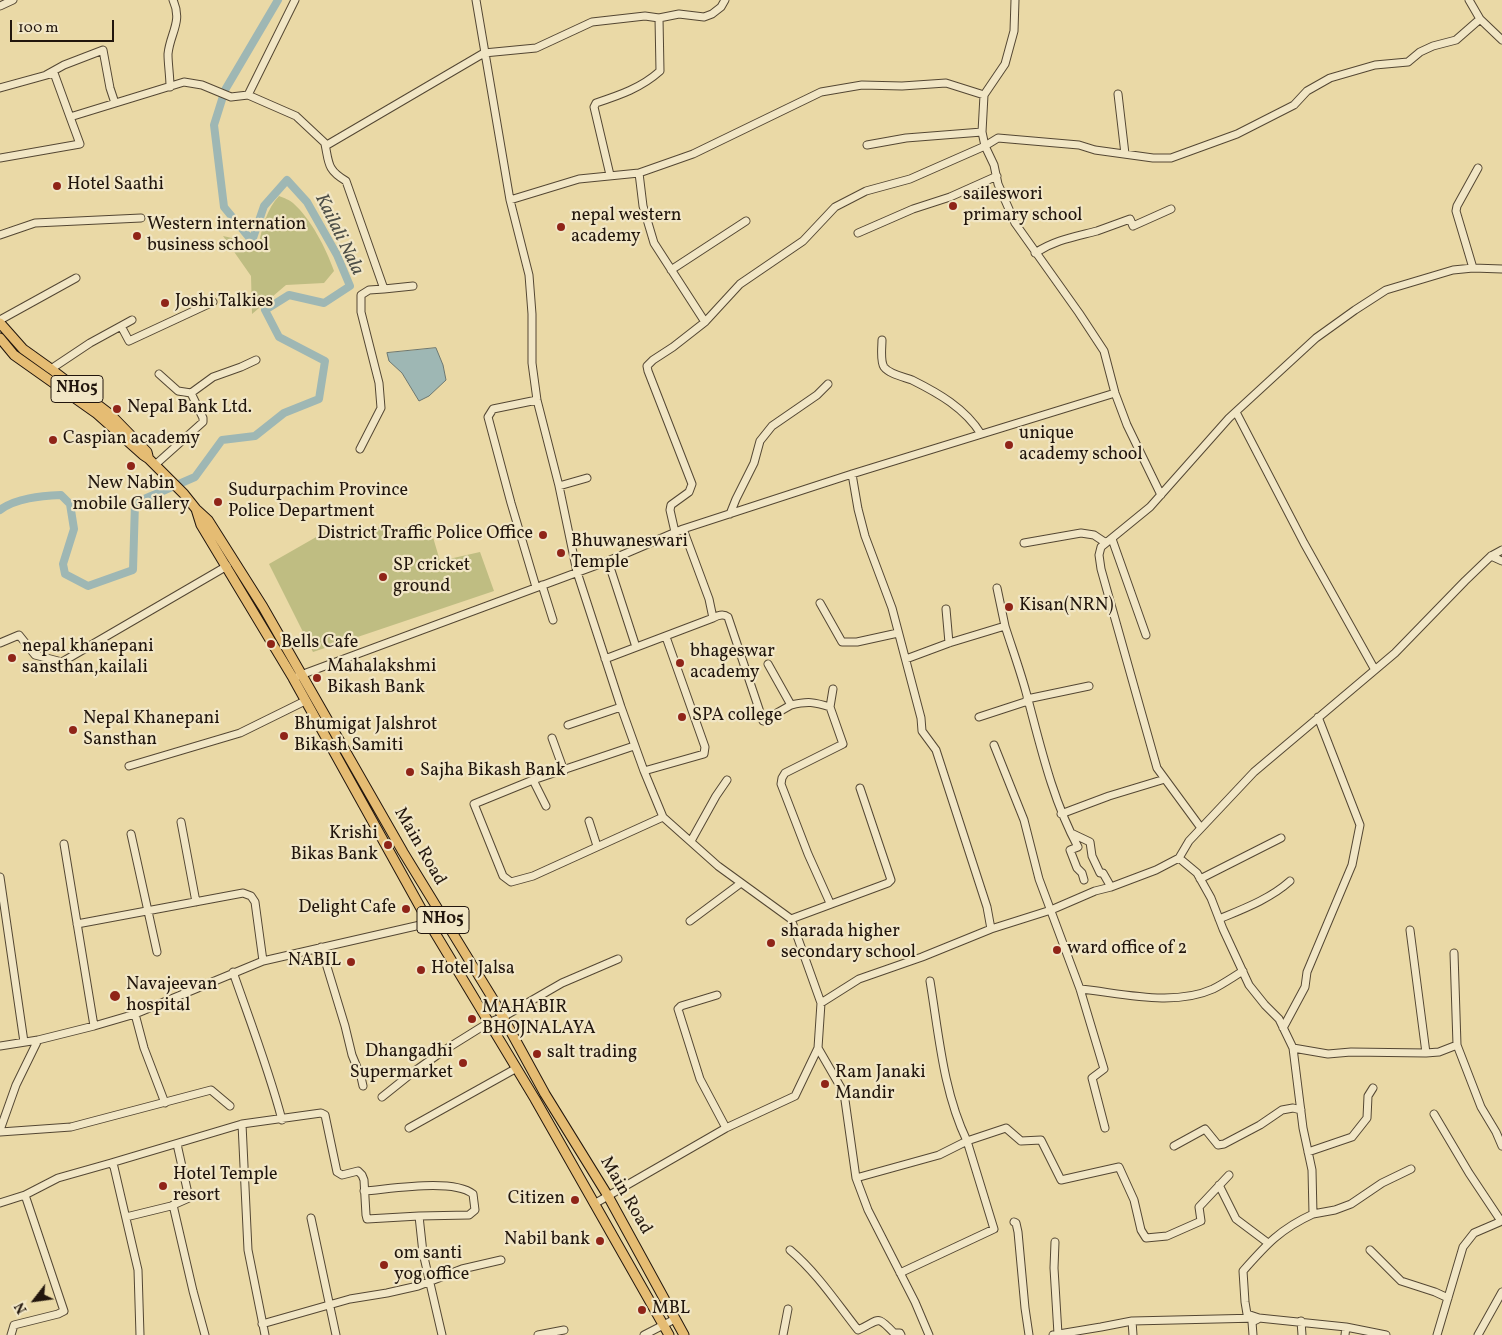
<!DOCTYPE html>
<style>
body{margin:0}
#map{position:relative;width:1502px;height:1335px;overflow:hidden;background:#ead9a6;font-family:Vollkorn,serif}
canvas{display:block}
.north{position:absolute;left:10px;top:1275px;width:50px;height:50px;-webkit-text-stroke:4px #f1e6c5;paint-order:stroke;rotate:240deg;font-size:14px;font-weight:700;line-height:20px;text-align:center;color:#22160d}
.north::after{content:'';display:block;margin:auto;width:18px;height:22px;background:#22160d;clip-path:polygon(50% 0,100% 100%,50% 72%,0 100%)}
.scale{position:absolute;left:10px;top:20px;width:104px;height:22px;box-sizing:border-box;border:2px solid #22160d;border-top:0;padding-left:6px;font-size:15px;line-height:18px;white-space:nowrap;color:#22160d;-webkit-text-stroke:4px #f1e6c5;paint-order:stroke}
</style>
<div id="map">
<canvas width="1502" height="1335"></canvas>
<div class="north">N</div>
<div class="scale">100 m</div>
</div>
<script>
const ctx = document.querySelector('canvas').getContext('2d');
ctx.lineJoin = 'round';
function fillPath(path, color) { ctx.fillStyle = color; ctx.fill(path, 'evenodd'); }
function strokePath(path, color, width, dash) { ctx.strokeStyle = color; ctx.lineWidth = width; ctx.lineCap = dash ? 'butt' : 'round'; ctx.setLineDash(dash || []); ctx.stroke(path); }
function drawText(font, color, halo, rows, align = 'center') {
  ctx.font = font + ' Vollkorn,serif'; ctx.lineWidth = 4.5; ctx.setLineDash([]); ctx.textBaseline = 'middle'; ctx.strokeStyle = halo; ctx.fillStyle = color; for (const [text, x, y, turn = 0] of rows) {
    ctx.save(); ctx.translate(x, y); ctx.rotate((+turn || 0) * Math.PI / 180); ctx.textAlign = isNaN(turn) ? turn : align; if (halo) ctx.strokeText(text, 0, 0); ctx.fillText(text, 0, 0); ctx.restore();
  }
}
fillPath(new Path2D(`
 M279 196C284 198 290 200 293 203 311 219 326 248 334 271L324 283 286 285 252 314 251 276 223 236 259 244C262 227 267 209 279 196Z
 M430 527 440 561 480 552 494 591 313 652 269 564 325 532 338 528Z`), '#bfbd82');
const water = new Path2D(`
 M436 348 443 365 446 380 429 396 419 401 402 373 389 361 387 353Z`);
fillPath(water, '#9eb7b4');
strokePath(water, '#6c7771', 1);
strokePath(new Path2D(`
 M0 510C16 498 41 496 61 495L70 504 74 529 63 564 65 574 88 586 133 570 135 503 195 477 222 440 255 436 284 413 319 399 325 361 279 337 265 310 289 295 324 303 350 286 337 255 307 202 287 180 264 206 252 241 224 207 214 125 225 90 278 0`), '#9eb7b4', 8);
const minor = new Path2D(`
 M476 0 510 200 529 275 532 314V363L537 400 559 486 577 572 621 707 644 771 663 817 718 866 791 919 821 1003 818 1048 844 1093 856 1178 868 1210 915 1302 929 1335
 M1015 0 1014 31 1005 64 984 95 982 132 985 146 994 165 998 184 1015 223 1079 313 1104 351 1115 393 1127 425 1161 495
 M1469 0 1480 19 1502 40
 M0 6 13 0
 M46 75 64 65 103 50 110 88 115 103
 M170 87C170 76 168 64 168 54 170 33 183 22 173 0
 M0 88 54 73 70 117
 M1118 94 1125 154
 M248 95 295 0
 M325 144C329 163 327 170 346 181L384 289 413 286
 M867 145 906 138 982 132
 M0 158 80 144 70 117 184 82 202 85 231 97 248 95 296 116 327 145 484 53 536 48 592 22 645 16 659 18 679 14 704 17 712 14 721 7 725 0
 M639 173 643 206 654 243 705 322
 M610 175 594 107 596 103C620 95 641 88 660 71L659 18
 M510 200 579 179 639 173 693 154 821 92 862 85 902 86 946 83 984 95
 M858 233 913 209 950 197 997 176
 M0 235 35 223 141 218
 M1035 253C1055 240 1074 237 1097 231 1108 227 1119 223 1130 219L1133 226 1171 209
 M1473 268 1456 211 1457 206 1478 168
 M671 270 746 221
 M0 320 76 278
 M121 326 129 341 213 302
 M882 340C882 347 880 361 884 367 889 374 904 377 912 380 938 393 965 408 981 434
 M51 369 90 343 132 320
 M159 374 178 391 191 393
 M1236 412 1304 543 1375 670
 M360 449 381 408 379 383 361 312V295L369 290 384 289
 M155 465 203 422V418L191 393 213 377 241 367 256 360
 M852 474 858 509 865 536 892 608 921 718 922 731 936 750 987 907 991 929
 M559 486 587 478
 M730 514 736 499 754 463 760 441 772 426 817 395 828 384
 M675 532 670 510 671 505 689 492 692 484 648 371 647 366 653 360 673 347 705 322 740 284 803 241 835 207 866 191 910 179 985 146 998 138 1079 145 1095 150 1153 158H1171L1237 134 1294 105 1307 91 1330 78 1375 65 1408 62 1420 52 1433 46 1456 40 1480 19
 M1112 539 1146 635
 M1024 543 1081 533 1094 535 1106 543
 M1491 556 1502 561
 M608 561 636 647
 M542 585 553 620
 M536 587 511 503 488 417 493 409 537 400
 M997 588 1005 626
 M820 603 842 642H857L898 633
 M946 609 949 643
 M713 618C718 615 723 613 728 617L763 721 791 705C808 701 814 702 830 707
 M0 643 19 635 35 655 62 662 227 566
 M605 659 713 618 709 599 683 529
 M906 659 949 643 1005 626C1012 648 1020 670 1026 692 1040 744 1052 799 1078 847L1070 850 1077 868 1082 873 1084 880
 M768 664 791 705
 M298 676 608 561 683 529 852 474 1115 393
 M1027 699 1089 686
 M979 717 1028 701
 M568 725 621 707
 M552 738 564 771
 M994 745 1024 820 1039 879 1080 989 1104 1069 1092 1078 1105 1128
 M634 746 533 780 474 804 503 876 511 882 533 876 663 817
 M129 766 240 733 305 701
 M644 771 704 754 705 747 666 637
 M533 780 546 806
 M1061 814 1109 796 1165 779
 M589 821 597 846
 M181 822 196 902
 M1201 828 1157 768 1101 569 1099 555 1101 547 1150 507 1229 418 1316 338 1355 310 1386 290 1453 270 1473 268 1502 269
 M1071 833 1090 842 1092 856 1100 873H1103L1111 887
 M131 834 157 952
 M691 841 716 796 727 780
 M64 844 94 1026
 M1179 858 1197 873 1211 898 1223 929 1249 985 1265 1005 1279 1019 1293 1048 1303 1128 1312 1170 1313 1214C1280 1229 1266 1245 1243 1271L1245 1302 1247 1314 1259 1318
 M0 877 24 1042
 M1200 879 1281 838
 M830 903 808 854 781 784 782 778 785 773 843 744 830 707 833 689
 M791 919 888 883 891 880 860 788
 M1219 919C1243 909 1270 899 1290 881
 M690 921 741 883
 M77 924 243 893 251 896 255 902 263 961
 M1410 930 1426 1053
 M321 947 345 1026 352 1055 361 1077 363 1086
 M1454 953 1457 1045
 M233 972C250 1021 269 1070 282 1120
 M1080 989C1121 993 1173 1007 1213 989 1223 984 1233 977 1243 971
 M717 995 681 1006 678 1009 700 1079 726 1128
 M821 1003 859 979 922 957 991 929 1051 910 1095 891 1111 887 1156 870 1179 858 1189 841 1254 772 1395 653 1465 581 1491 556 1502 550
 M135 1014 144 1048 165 1103
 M1283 1028 1305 987 1307 972 1352 865 1360 825 1318 717
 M0 1046 38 1040
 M1293 1048 1328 1054 1351 1052 1426 1053 1439 1052 1457 1045 1481 1107 1496 1132 1502 1146
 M382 1097 412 1073 443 1051 488 1023 503 1017 562 983 618 959
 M1434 1114 1469 1173 1501 1221
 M242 1124 321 1113 325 1115 337 1172 342 1175 358 1171 362 1175 364 1180 366 1215 367 1219 419 1216
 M409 1128 515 1069
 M0 1130 16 1085 38 1040 94 1026 135 1014 263 961 429 923 441 916
 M0 1132 71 1127 211 1090 230 1106
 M1174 1146 1205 1129 1218 1145 1224 1144 1260 1125 1282 1110 1293 1108 1301 1110
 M1308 1152 1352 1137 1367 1118 1368 1096 1373 1088
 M111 1163 242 1124 248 1250 265 1335
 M856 1178 939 1155 967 1141 1006 1128 1021 1141 1041 1140 1061 1180 1119 1167 1134 1200 1141 1230 1146 1238 1167 1236 1201 1221 1199 1207 1229 1175
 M1219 1185 1236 1219 1268 1243
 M364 1191C391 1189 453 1178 473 1194L475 1210 469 1215 419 1216 423 1253 442 1335
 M25 1195 58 1178 111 1163 114 1167 138 1270 140 1335
 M0 1203 25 1195 64 1311 58 1314 14 1325 11 1335
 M594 1204 726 1128 795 1096 818 1048
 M173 1205 193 1291 205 1335
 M1313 1214 1335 1210 1351 1204 1382 1183 1411 1169
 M126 1217 171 1206 189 1198 177 1144
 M311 1218 336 1335
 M1014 1222 1016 1223 1018 1232 1025 1308 1029 1335
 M1055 1242 1054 1268 1058 1334
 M790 1250C817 1273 836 1302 858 1330 880 1320 876 1314 894 1333H900L901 1335
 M1370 1250 1401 1281 1435 1292 1448 1298
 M900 1273 994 1229 967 1141C943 1091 939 1035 930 981
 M1132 1321 1133 1335
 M1301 1321 1302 1335
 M262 1324 350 1299 387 1293 418 1286 462 1269 501 1260
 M538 1335 564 1330
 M644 1335 675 1319
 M783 1335 788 1309
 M1053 1335 1101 1327 1132 1321 1259 1318 1346 1327 1386 1335
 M1253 1335 1252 1322 1258 1319
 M1345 1335 1346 1327
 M1437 1335 1463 1247 1474 1233 1502 1221
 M1478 1335 1502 1292`);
const major = new Path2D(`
 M0 323 23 349 51 369 110 414 147 452 148 456
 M0 338 14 355 96 413 143 455 149 459 184 494 196 509 208 520 263 607 403 852 493 999 545 1094 608 1196 684 1335
 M196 509 201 525 293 678 429 923 535 1099 669 1335`);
strokePath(minor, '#544733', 9);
strokePath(major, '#22160d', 11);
strokePath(minor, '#f1e6c5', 7);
strokePath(major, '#e5bc73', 9);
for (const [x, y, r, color] of [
 [57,186,5,"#8f2418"],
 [953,206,5,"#8f2418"],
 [561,227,5,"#8f2418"],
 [137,236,5,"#8f2418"],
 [165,303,5,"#8f2418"],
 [117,409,5,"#8f2418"],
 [53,440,5,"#8f2418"],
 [1009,445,5,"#8f2418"],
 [131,466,5,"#8f2418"],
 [218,502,5,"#8f2418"],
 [543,535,5,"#8f2418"],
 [561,553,5,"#8f2418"],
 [383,577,5,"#8f2418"],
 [1009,607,5,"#8f2418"],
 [271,644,5,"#8f2418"],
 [12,658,5,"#8f2418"],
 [680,663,5,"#8f2418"],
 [317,678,5,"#8f2418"],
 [682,717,5,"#8f2418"],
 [73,730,5,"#8f2418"],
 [284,736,5,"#8f2418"],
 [410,772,5,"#8f2418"],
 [388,845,5,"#8f2418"],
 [406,909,5,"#8f2418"],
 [771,943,5,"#8f2418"],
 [1057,950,5,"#8f2418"],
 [351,962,5,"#8f2418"],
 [421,970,5,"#8f2418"],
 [115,996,6,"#8f2418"],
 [472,1019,5,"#8f2418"],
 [537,1054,5,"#8f2418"],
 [463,1063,5,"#8f2418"],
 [825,1084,5,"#8f2418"],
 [163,1186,5,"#8f2418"],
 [575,1200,5,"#8f2418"],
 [600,1241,5,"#8f2418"],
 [384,1265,5,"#8f2418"],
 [642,1310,5,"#8f2418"]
]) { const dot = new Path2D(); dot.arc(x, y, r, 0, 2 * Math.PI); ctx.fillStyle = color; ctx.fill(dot); strokePath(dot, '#f1e6c5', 2); }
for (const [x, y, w] of [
 [77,389,52],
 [443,920,52]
]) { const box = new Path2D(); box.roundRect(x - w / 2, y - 13.5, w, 27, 4); ctx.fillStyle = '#f1e6c5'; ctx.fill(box); strokePath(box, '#22160d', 1); }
drawText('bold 16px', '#22160d', null, [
 ["NH05",77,389],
 ["NH05",443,920]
]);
drawText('18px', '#22160d', '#f1e6c5', [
 ["Hotel Saathi",67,186],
 ["saileswori",963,196],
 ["primary school",963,217],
 ["nepal western",571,217],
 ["academy",571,238],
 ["Western internation",147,226],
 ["business school",147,247],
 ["Joshi Talkies",175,303],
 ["Nepal Bank Ltd.",127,409],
 ["unique",1019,435],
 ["academy school",1019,456],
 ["Caspian academy",63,440],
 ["New Nabin",131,485,"center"],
 ["mobile Gallery",131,506,"center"],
 ["Sudurpachim Province",228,492],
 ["Police Department",228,513],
 ["District Traffic Police Office",533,535,"right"],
 ["Bhuwaneswari",571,543],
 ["Temple",571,564],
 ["SP cricket",393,567],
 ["ground",393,588],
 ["Kisan(NRN)",1019,607],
 ["Bells Cafe",281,644],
 ["nepal khanepani",22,648],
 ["sansthan,kailali",22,669],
 ["bhageswar",690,653],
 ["academy",690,674],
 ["Mahalakshmi",327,668],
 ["Bikash Bank",327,689],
 ["SPA college",692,717],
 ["Nepal Khanepani",83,720],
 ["Sansthan",83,741],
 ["Bhumigat Jalshrot",294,726],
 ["Bikash Samiti",294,747],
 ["Sajha Bikash Bank",420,772],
 ["Krishi",378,835,"right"],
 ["Bikas Bank",378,856,"right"],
 ["Delight Cafe",396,909,"right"],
 ["sharada higher",781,933],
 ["secondary school",781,954],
 ["ward office of 2",1067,950],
 ["NABIL",341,962,"right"],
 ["Hotel Jalsa",431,970],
 ["Navajeevan",126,986],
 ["hospital",126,1007],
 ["MAHABIR",482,1009],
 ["BHOJNALAYA",482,1030],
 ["Dhangadhi",453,1053,"right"],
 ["Supermarket",453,1074,"right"],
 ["salt trading",547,1054],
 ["Ram Janaki",835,1074],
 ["Mandir",835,1095],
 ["Hotel Temple",173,1176],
 ["resort",173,1197],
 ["Citizen",565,1200,"right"],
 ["Nabil bank",590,1241,"right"],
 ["om santi",394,1255],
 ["yog office",394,1276],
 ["MBL",652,1310]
], 'left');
drawText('18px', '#22160d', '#f1e6c5', [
 ["Main Road",419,847,60],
 ["Main Road",625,1196,60]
]);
drawText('italic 19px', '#4d4e47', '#f1e6c5', [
 ["Kailali Nala",338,235,64]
]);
</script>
